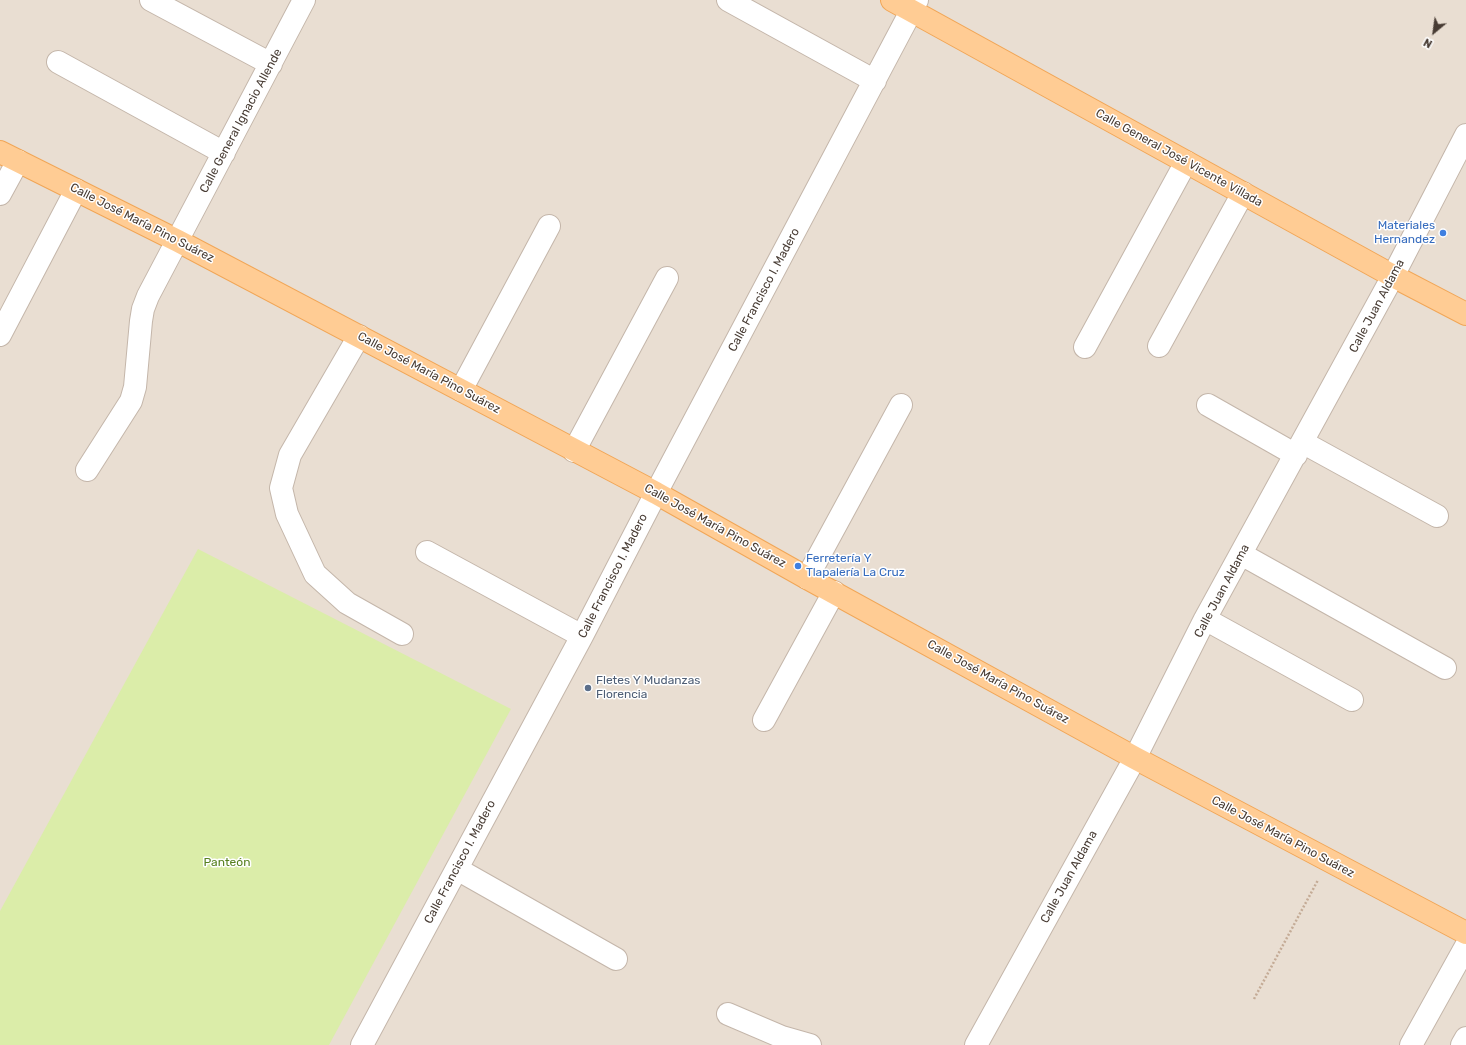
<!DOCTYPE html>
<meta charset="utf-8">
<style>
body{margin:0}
#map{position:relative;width:1466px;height:1045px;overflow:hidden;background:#f4ede5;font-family:Rubik,sans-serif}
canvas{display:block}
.north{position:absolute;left:1414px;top:12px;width:40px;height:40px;-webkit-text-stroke:3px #fff;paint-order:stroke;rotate:209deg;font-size:11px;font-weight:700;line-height:16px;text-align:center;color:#483c34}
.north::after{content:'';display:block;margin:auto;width:14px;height:18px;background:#483c34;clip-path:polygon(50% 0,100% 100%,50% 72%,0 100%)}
</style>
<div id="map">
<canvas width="1466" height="1045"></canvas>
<div class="north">N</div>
</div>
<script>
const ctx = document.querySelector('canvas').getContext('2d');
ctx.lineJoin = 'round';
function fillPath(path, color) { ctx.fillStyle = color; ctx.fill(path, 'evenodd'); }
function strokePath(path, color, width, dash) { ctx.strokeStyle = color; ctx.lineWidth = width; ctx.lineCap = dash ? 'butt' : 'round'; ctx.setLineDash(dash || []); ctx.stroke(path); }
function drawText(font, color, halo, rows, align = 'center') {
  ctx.font = font + ' Rubik,sans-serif'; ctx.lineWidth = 3; ctx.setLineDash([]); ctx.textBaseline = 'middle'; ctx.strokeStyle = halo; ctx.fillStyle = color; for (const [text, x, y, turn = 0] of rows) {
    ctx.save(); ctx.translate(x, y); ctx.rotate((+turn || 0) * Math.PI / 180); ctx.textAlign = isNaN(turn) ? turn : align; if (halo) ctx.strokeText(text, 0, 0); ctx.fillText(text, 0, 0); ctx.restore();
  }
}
fillPath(new Path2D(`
 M0 0H1466V1045H0Z`), '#e9ded2');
fillPath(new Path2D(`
 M198 549 511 709 329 1045H0V911Z`), '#dbeda9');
const minor = new Path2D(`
 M151 0 271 64
 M728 0 875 81
 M58 62 224 153
 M0 194 18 161
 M0 335 76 190
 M359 336 290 455 281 488 287 514 315 574 347 603 402 634
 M1159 346 1243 193
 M1085 347 1186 162
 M461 390 549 226
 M1208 405 1296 455
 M1302 442 1437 516
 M574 451 667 278
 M87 470 131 401 135 387 141 321 143 309 148 296 304 0
 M427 552 582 636
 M1241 554 1445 668
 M807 578 901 405
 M1205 619 1352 700
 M764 720 834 592
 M457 869 616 959
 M728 1014 782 1037 810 1045
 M362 1045 582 636 656 493 917 0
 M976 1045 1135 758 1205 619 1393 276 1466 135
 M1411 1045 1466 946
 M1462 1045 1466 1038`);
const major = new Path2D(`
 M892 0 1393 276 1466 314
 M0 152 178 241 656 493 807 578 1135 758 1466 933`);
strokePath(minor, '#c4b6aa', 24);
strokePath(major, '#f1a657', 24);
strokePath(new Path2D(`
 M1254 999 1318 880`), '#c4ab96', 2.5, [2, 2]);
strokePath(minor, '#fff', 22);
strokePath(major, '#ffcc94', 22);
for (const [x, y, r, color] of [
 [1443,233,4,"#3f7fe0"],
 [798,566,4,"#3f7fe0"],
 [588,688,4,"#5c6f8a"]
]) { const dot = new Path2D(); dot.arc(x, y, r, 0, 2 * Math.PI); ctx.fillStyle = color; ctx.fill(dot); strokePath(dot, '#fff', 1.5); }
drawText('12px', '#483c34', '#fff', [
 ["Calle General Ignacio Allende",241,121,-62],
 ["Calle General José Vicente Villada",1179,158,29],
 ["Calle José María Pino Suárez",142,223,27],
 ["Calle Francisco I. Madero",764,290,-62],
 ["Calle Juan Aldama",1377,306,-62],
 ["Calle José María Pino Suárez",429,373,28],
 ["Calle José María Pino Suárez",715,526,29],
 ["Calle Francisco I. Madero",613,576,-63],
 ["Calle Juan Aldama",1222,591,-62],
 ["Calle José María Pino Suárez",998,682,29],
 ["Calle José María Pino Suárez",1283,837,28],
 ["Calle Francisco I. Madero",460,862,-62],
 ["Calle Juan Aldama",1069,877,-61]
]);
drawText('12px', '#366cbe', '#fff', [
 ["Materiales",1435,226],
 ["Hernandez",1435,240],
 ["Ferretería Y",806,559,"left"],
 ["Tlapalería La Cruz",806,573,"left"]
], 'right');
drawText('12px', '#4e5e75', '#fff', [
 ["Fletes Y Mudanzas",596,681],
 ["Florencia",596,695]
], 'left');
drawText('12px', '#578020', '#fff', [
 ["Panteón",227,863]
]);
</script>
